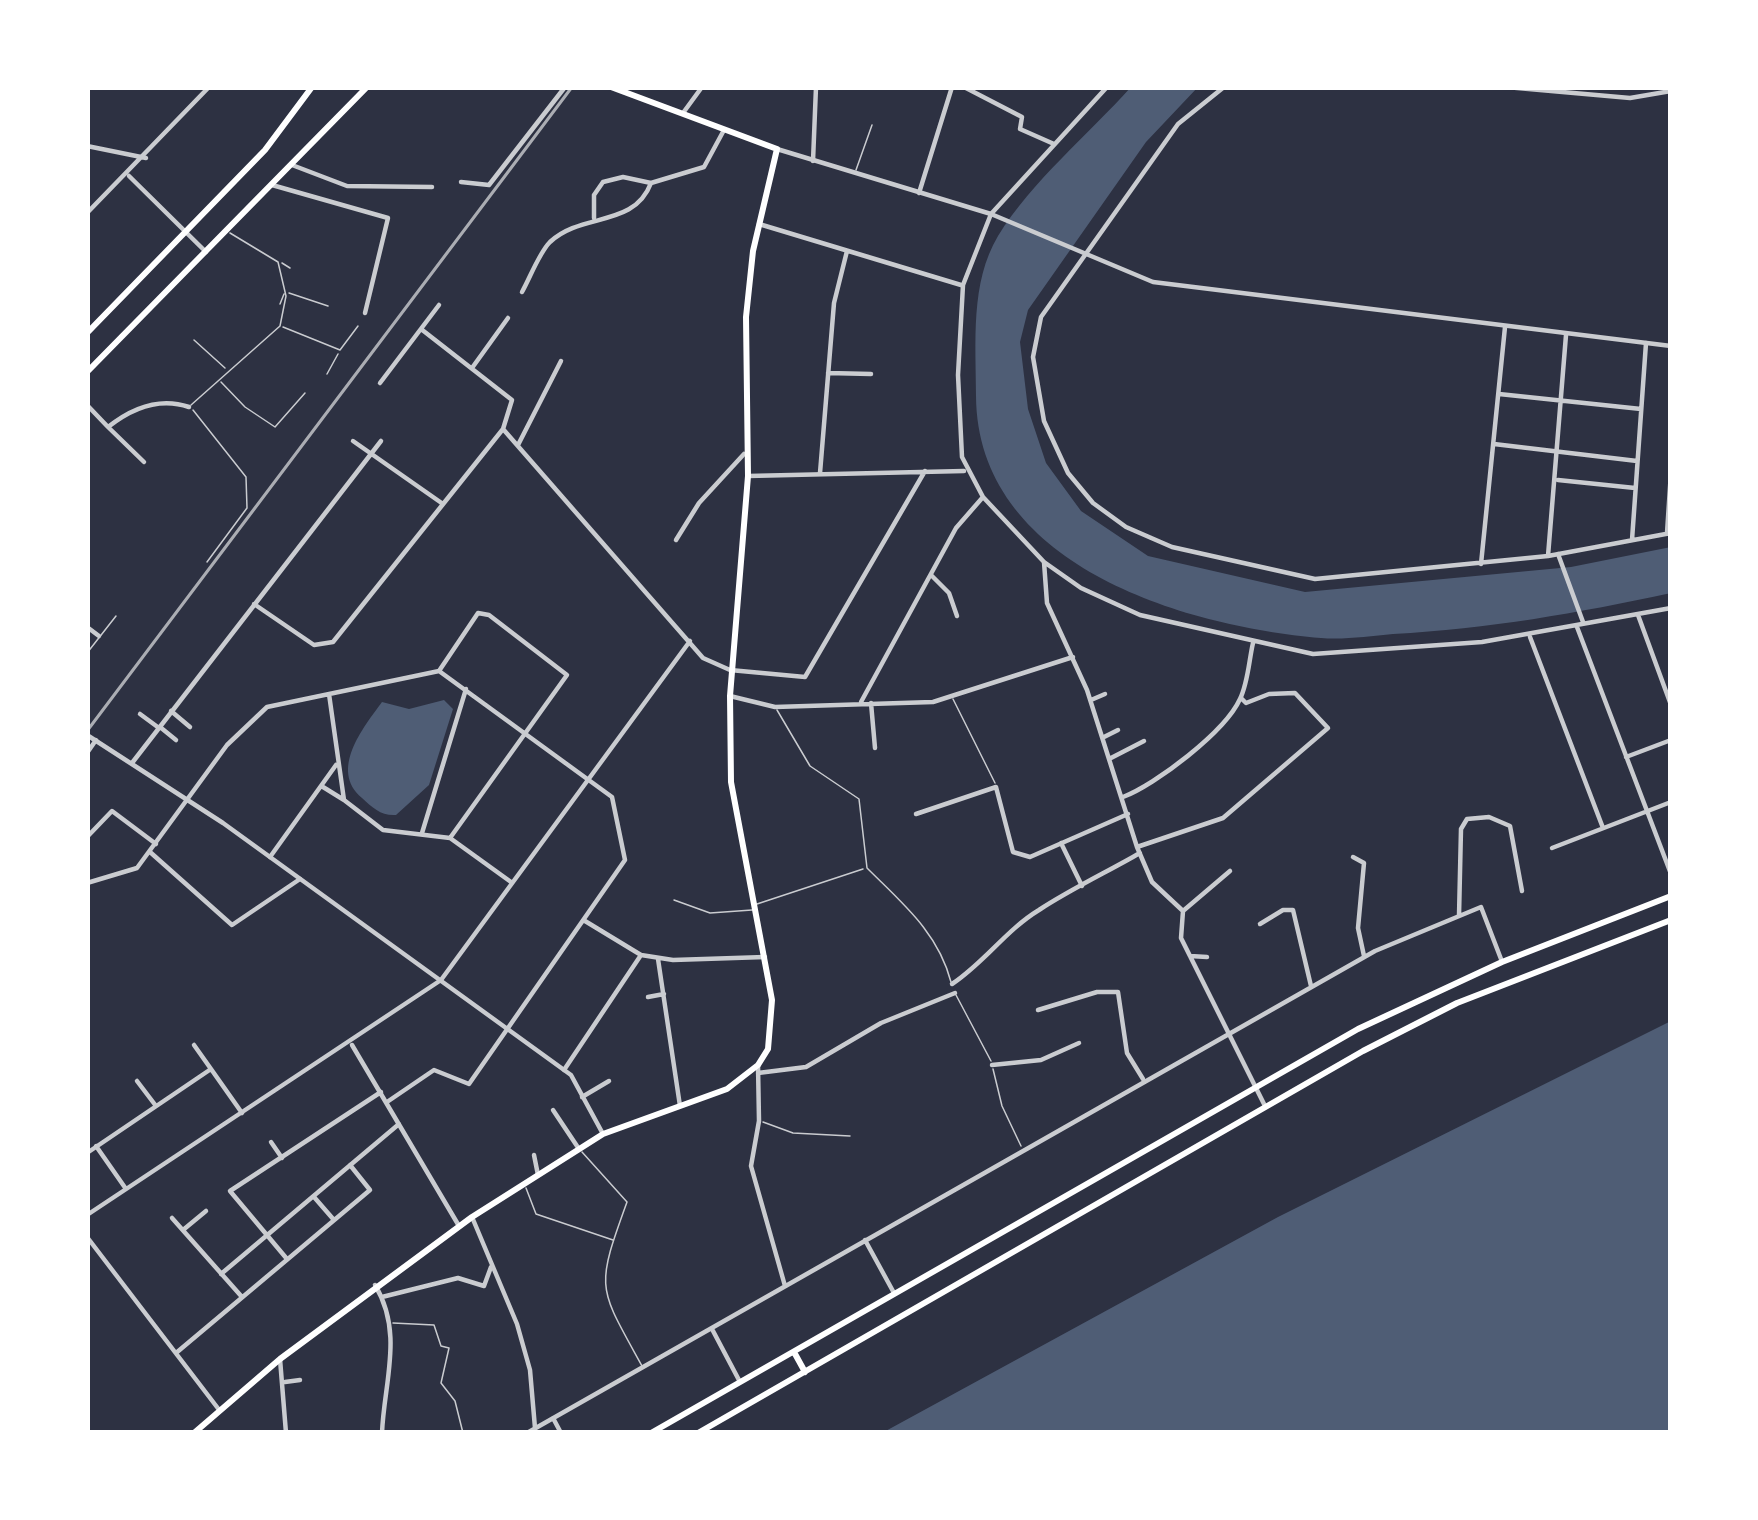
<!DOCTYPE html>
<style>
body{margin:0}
#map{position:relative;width:1758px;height:1520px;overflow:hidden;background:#2d3142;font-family:Manrope,sans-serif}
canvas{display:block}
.frame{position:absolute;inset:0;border:90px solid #fff;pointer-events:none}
</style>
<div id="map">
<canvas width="1758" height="1520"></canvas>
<div class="frame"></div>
</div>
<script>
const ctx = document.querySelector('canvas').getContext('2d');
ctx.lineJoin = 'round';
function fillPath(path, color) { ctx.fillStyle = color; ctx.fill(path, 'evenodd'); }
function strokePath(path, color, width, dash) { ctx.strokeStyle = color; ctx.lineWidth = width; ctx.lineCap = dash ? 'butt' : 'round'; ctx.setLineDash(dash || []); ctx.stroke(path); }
fillPath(new Path2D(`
 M1131 87H1198L1146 142 1028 310 1020 342 1028 409 1046 463 1081 511 1148 556 1305 592 1571 567 1671 547V593C1578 613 1488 629 1393 634 1369 636 1344 640 1321 638 1181 626 977 564 976 396 976 342 970 283 998 236 1032 181 1088 135 1131 87Z
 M444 700 453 709 429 785 396 815C381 816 373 808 362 798 329 770 363 728 382 702L409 709Z
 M1671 1021V1433H882L1278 1217Z`), '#4f5d75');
strokePath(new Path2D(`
 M856 170 872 125
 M282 263 290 268
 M289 293 328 306
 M280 304 284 294
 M283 327 340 350 358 326
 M194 340 225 368
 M327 374 338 354
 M221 382 245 407 275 427 305 393
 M191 405 280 326 286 296 278 262 230 233
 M193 410 246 477 247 508 207 562
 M87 653 116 616
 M953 699 995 783
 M777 710 810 766 859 799 867 868C902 903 938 932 951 982
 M674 900 710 913 752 910
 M757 904 863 869
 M956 995 991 1061
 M993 1069 1002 1106 1021 1146
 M763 1122 793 1133 850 1136
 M582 1152 627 1202C595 1290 598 1286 642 1366
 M526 1188 536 1214 613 1240
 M393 1323 434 1325 441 1346 449 1348 441 1383 455 1401 463 1433`), '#caccd0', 1.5);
strokePath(new Path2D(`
 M964 87 1022 117 1020 129 1054 144
 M1107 87 991 214 963 285 958 375 962 457 983 497 1044 562 1081 588 1140 615 1313 654 1482 642 1671 608
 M1224 87 1178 124 1041 317 1033 357 1044 421 1068 473 1093 503 1126 527 1172 547 1315 579 1548 556 1671 533
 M1506 87 1630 98 1671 91
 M683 113 702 87
 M87 146 146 158
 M813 161 816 87
 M292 165 347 186 432 187
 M129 176 206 252
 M461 182 489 185 565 87
 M272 185 388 218 365 313
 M919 193 952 87
 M87 213 209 87
 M594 218V195L603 182 623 177 651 183
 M759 224 961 285
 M522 292C530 278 539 253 550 242 582 212 634 228 651 183L704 167 724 130
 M472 368 508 318
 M828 373 871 374
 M380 383 439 305
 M1499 394 1641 409
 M87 405 108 427C132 408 160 397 189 407
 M108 427 144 462
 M503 429 703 658 730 670 805 677 925 471
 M353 441 443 504
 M1494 444 1637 461
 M518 445 561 361
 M820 473 834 303 847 251
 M748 476 964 471
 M1558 480 1635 488
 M1667 533 1671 472
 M676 540 699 503 744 454
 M1632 540 1646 343
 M1558 554 1583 622
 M1548 556 1566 335
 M1044 562 1047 603 1087 690 1137 847 1152 882 1183 911 1181 938 1265 1106
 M1481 564 1505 327
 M931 575 949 593 957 616
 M254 604 314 645 333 642 503 429 512 400 421 329
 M1638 615 1671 705
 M87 627 99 636
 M1577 627 1671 874
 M1530 637 1603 828
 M329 694 344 800 383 830 450 838 511 882
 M730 696 775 707 933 702 1073 657
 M1091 700 1105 694
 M861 702 956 528 983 497
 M871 703 875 748
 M171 711 190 727
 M140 714 159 728
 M160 727 176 740
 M1104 737 1118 730
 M87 753 96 740
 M1626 757 1671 740
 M1111 758 1144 741
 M132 763 381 441
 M323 787 344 800
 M1123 797C1155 785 1225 732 1240 699 1248 683 1249 660 1253 643
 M916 814 996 787 1013 852 1030 857 1128 814
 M422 833 466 689
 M87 837 112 811 156 844
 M1061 843 1082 886
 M1137 847 1223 818 1328 728 1295 693 1269 694 1246 703 1241 698
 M1552 848 1671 802
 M150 852 232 925 300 879
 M270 857 336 765
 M1353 857 1364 863 1358 928 1364 956
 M87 883 137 868 227 745 267 707 439 671 478 613 489 615 567 675 450 838
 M1183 911 1230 871
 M1459 916 1461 829 1467 819 1489 817 1510 826 1522 891
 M585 921 641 955 673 960 765 957
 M1260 924 1283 910H1293L1311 986
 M1190 956 1207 957
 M658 959 680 1106
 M952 984C984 963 1006 930 1039 910 1071 889 1107 872 1140 853
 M648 997 664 994
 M1038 1010 1097 992H1118L1127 1053 1143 1079
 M194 1045 211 1069
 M352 1045 459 1226
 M758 1065 759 1121 751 1166 785 1286
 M992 1065 1041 1060 1079 1043
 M564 1070 641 955
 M758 1073 806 1067 881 1023 955 993
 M137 1081 156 1106
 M582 1097 609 1081
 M387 1102 434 1070 469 1084 625 860 612 797 439 671
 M553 1110 579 1149
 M271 1142 282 1158
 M96 1146 126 1189
 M87 1153 211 1069 242 1113
 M534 1155 538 1175
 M314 1197 334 1220
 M87 1215 441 980 690 641
 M472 1217 517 1324 530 1370 535 1428
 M172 1218 242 1297
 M183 1230 206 1211
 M87 1237 220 1411
 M865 1240 894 1293
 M287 1259 230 1191 381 1092
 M221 1274 399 1124
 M375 1285C404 1333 384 1382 382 1433
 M382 1297 458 1278 484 1286 491 1267
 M712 1329 740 1382
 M176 1353 370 1190 350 1165
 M280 1359 286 1433
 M285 1382 300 1380
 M553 1418 561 1433
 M527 1433 1375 951 1481 907 1501 959`), '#caccd0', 4.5);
strokePath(new Path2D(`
 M777 149 991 214 1153 282 1671 346
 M87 735 223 823 571 1075 603 1134`), '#caccd0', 4.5);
strokePath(new Path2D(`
 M194 1433 280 1359 472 1217 603 1134 727 1089 758 1065 768 1049 772 1000 731 782 730 696 748 476 746 317 753 251 777 149 611 87`), '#fff', 6);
strokePath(new Path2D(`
 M87 333 265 150 312 87
 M87 372 367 87
 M794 1352 805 1372
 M651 1433 1358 1029 1502 962 1671 896
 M698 1433 1363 1051 1457 1003 1671 920`), '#fff', 6);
strokePath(new Path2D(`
 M87 731 572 87`), '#abadb3', 3);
</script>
